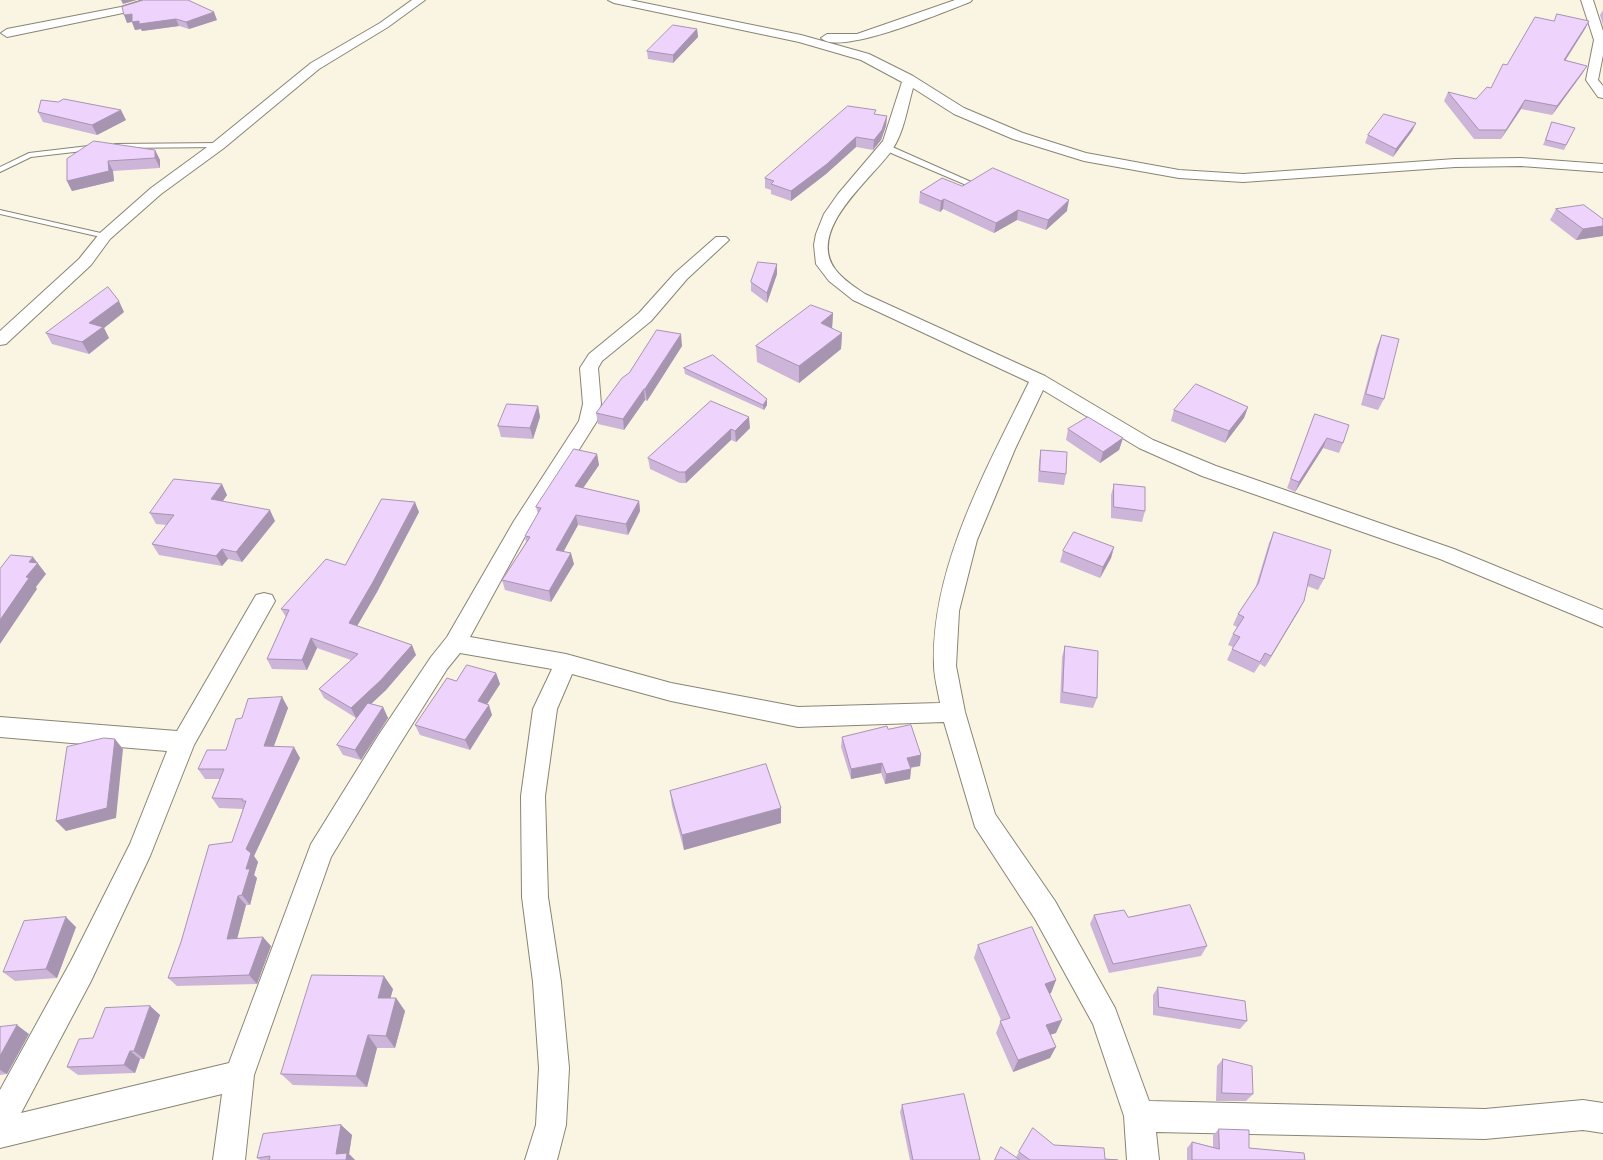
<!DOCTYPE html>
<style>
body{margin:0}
canvas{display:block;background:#f9f5e2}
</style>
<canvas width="1603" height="1160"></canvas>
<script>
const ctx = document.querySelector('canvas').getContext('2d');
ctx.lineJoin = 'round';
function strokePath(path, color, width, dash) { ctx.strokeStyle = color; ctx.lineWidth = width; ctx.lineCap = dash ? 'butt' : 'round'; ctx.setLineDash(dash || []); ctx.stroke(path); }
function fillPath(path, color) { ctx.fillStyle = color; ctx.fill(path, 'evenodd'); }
const service = new Path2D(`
 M219 143H222V147L115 148 111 146 115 144Z
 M97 145 101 147 100 149 31 157 0 172V167L29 153Z
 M884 146H890L978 185 971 187 884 150Z
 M0 210 105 234 109 236 105 238 0 214Z`);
const minor = new Path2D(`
 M143 0H160L158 2 123 13 7 37 1 33 7 29 121 7Z
 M412 0H425L388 27 319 69 224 148 161 194 110 239 91 265 6 344 0 345V331L79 259 100 233 151 188 214 142 311 63 380 23Z
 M608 0H630L801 35 869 54 913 76 964 108 1023 133 1086 153 1179 170 1243 174 1455 159 1521 158 1603 164V172L1521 166 1455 167 1243 182 1179 178 1084 161 1013 139 954 114 913 88C907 109 904 132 892 150 873 178 806 229 835 269 843 280 855 287 865 294L1045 376 1153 440 1216 466 1454 549 1603 610V627L1440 559 1202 476 1139 448 1043 390 1015 449 977 540 959 611 956 666 965 712 995 814 1055 901 1115 1008 1149 1101 1485 1109 1583 1100 1603 1103V1133L1583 1130 1485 1139 1156 1132 1159 1160H1127L1124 1116 1093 1024 1035 919 975 827 944 722 798 727 671 701 572 674 557 709 545 796 548 897 561 982 569 1068 566 1125 557 1160H525L536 1125 539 1068 533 982 522 897 521 796 533 709 552 669 460 653 447 669 396 750 331 857 254 1075 245 1160H213L222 1094 0 1148V1090L71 961 130 844 167 751 0 737V717L177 731 256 595 264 593 272 595 275 601 194 745 150 856 91 981 21 1113 229 1063 311 844 378 736 431 657 447 637 514 521 579 421 583 404 580 368 589 354 639 313 675 273 716 237H726L729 240 687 279 651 321 602 361 598 368 601 404 597 421 529 529 470 637 566 654 671 683 798 707 940 703C938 691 934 677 934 665 931 567 987 468 1029 382L853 300 829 281 816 264 814 245 816 234 824 214 838 194 883 141 902 82 861 60 799 42 614 3Z
 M955 0H972L970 2C946 11 839 57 821 38L827 34H857Z
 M1581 0H1593L1603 31V55L1598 80 1603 86V98L1598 97 1586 80 1594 40Z`);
strokePath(service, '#898575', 2);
strokePath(minor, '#898575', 2);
fillPath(service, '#fff');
fillPath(minor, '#fff');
fillPath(new Path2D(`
 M145 0 217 20 189 29 179 26 142 31 141 29 135 30 132 22 127 23Z
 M1603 10V25L1600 15Z
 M1554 21H1589L1585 29 1565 60 1587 66 1582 74 1552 115 1521 109 1501 139H1474L1444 101 1448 92 1476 99 1491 88Z
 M697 29 698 37 673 63 648 59 647 51Z
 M38 112 126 120 97 135 43 122Z
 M876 115 887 116 886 126 881 140 873 150 856 147 826 174 791 201 771 194V190L765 188V178Z
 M1552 122 1575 128 1564 150 1543 145Z
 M1416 123 1412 131 1393 157 1365 143 1368 135Z
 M155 150 160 160V168L113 171 114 181 72 191 67 181V159Z
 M962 186 1067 211 1046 230 1017 220 994 233 943 209 940 212 919 203 920 192Z
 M1556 209 1603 219V236L1576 240 1550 220Z
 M777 274 767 303 751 291V282Z
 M124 312 104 328 109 338 89 354 52 344 46 333Z
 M833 313 832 329 842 333 841 349 799 383 757 362 756 346Z
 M1382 335 1384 399 1378 410 1361 405 1377 346Z
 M682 346 647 401 645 400 624 430 598 424 596 413Z
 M684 368 767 405 764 410 685 374Z
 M711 401 750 428 736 442 731 440 686 483H680L650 469 648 458Z
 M538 406 540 417 533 439 501 437 498 426Z
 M1248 407 1244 418 1225 443 1171 421 1174 410Z
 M1315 414 1343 443 1339 453 1323 448 1295 492 1287 488Z
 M1068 429 1123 438 1119 450 1100 463 1066 440Z
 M1041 450 1066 474 1064 485 1038 482 1039 461Z
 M597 454 599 465 583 488 639 501 640 511 628 535 578 525 563 551 574 564 551 602 505 590 502 580 526 542 525 536 538 514 536 507Z
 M1114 484 1145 511 1142 522 1111 518V495Z
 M227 495 223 501 275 521 242 562 228 559 222 566 159 555 152 544 167 525 156 524 150 513Z
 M419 512 377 592 357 626 416 655 386 690 371 704 383 707 388 718 361 760 343 755 337 745 358 716 356 718 324 698 319 689 351 660 317 648 307 670 272 669 267 659 286 617 281 609 345 565Z
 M1274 532 1324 579 1318 590 1307 586 1304 601 1298 612 1265 667 1260 664 1254 673 1227 660 1233 647 1228 645 1233 634 1237 627 1233 625 1238 614 1255 589 1269 543Z
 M1114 547 1111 558 1100 578 1060 562 1063 551Z
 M1065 646 1097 698 1093 708 1060 703 1062 657Z
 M496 673 500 684 487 704 492 715 470 750 420 735 415 725 456 681Z
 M282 697 288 708 274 746 300 758 254 856 258 862 254 875 257 878 250 905H246L237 938 271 946 257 984 177 986 168 978 232 842 243 809 219 808 212 798 220 779H205L198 769 226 750 242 718Z
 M888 729 921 755 920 766 911 768 910 779 885 784 881 773 851 779 841 747 842 737Z
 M670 791 781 823 684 850 672 806Z
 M1094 915 1128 917 1207 946 1201 956 1109 973 1090 924Z
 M76 927 57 978 15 981 3 972Z
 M978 945 1056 980 1051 993 1049 994 1056 1033 1050 1034V1058L1013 1072 996 1033 1001 1020 974 958Z
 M1158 987 1247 1021 1240 1029 1153 1015V995Z
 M393 989 390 998H396L405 1011 395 1048H377L367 1087 293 1085 281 1074Z
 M150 1006 160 1015 144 1059H140L135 1073 78 1075 67 1067Z
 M0 1027 29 1034 7 1074 0 1075Z
 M1223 1059 1253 1094 1246 1101H1216L1217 1066Z
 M902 1105 980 1160H910L900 1112Z
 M341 1125 352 1135 349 1154 355 1160H260L257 1158Z
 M1219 1129 1249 1148 1305 1160H1187V1148L1192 1142 1213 1147V1135Z
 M1054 1145 1105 1159 1118 1160H1020L1016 1157 1019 1152Z`), '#cdb5d9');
fillPath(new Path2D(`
 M121 0H137L123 4Z
 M214 12 217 20 189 29 186 22Z
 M132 14 135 21 127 23 124 15Z
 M176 19 179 26 142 31 141 29 135 30 132 22Z
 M1589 21 1585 29 1560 69 1564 60Z
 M697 29 698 37 673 63V55Z
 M1587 66 1582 74 1552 115 1557 106Z
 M1525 100 1521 109 1501 139 1506 130Z
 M121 110 126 120 97 135 92 125Z
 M887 116 886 126 881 140 873 150 874 140Z
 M1416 123 1412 131 1393 157 1396 149Z
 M856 137V147L826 174 791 201V191Z
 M155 150 160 160V168L155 158Z
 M108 161 113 171 114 181 72 191 67 181Z
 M944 199 943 209 940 212 941 201Z
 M1069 200 1067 211 1046 230 1048 220Z
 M1018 210 1017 220 994 233 996 223Z
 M1603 226V236L1576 240 1583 229Z
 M777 264V274L767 303V293Z
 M119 301 124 312 104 328 109 338 89 354 82 342 89 323Z
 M833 313 832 329 821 323Z
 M842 333 841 349 799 383V366Z
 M681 334 682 346 647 401 645 389Z
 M644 389 645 400 624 430 623 419Z
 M767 399V405L764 410 763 405Z
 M538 406 540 417 533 439 530 428Z
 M1248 407 1244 418 1225 443 1229 431Z
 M749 417 750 428 736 442 735 431Z
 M731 429V440L686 483 685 472Z
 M1123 438 1119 450 1100 463 1103 452Z
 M1327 438 1323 448 1295 492 1299 482Z
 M597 454 599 465 577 497 575 486Z
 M222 484 227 495 217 509 211 499Z
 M639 501 640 511 628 535 626 524Z
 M415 502 419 512 377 592 353 633 349 623Z
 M270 510 275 521 242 562 236 552Z
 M576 515 578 525 559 560 556 550Z
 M1114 547 1111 558 1100 578 1103 567Z
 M222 549 228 559 222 566 216 556Z
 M571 553 574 564 551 602 549 591Z
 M33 557 46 574 36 587 37 589 0 644V620L26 577 29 562Z
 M1304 601 1298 612 1265 667 1271 656Z
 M311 638 317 648 307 670 302 660Z
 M412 645 416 655 386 690 356 718 351 708Z
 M496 673 500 684 482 712 478 701Z
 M282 697 288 708 270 756 264 746Z
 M489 705 492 715 470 750 465 740Z
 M383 707 388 718 361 760 355 750Z
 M115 739 123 749 116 818 66 831 56 821Z
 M294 747 300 758 254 856 258 862 254 875 257 878 250 905 242 895 246 869V849Z
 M921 755 920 766 906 768 907 758Z
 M882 763 881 773 851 779V769Z
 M911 769 910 779 885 784 886 774Z
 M781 808V823L684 850 682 835Z
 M238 896 246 905 235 947 227 939Z
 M66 917 76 927 57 978 46 969Z
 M263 937 271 946 257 984 249 975Z
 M384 976 393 989 387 1011 378 998Z
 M1056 980 1051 993 1040 997 1045 984Z
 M396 998 405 1011 395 1048 386 1036Z
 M150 1006 160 1015 144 1059 134 1051Z
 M1062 1020 1056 1033 1041 1038 1046 1025Z
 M17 1025 29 1034 7 1074 0 1070V1056Z
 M368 1035 377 1048 367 1087 356 1076Z
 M1056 1047 1050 1058 1013 1072 1018 1060Z
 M130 1051 140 1059 135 1073 124 1065Z
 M341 1125 352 1135 349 1154 355 1160H343L336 1154Z`), '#a794b0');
const building = new Path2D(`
 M144 0H188L214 12 186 22 176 19 139 24V21L132 22V14L124 15 122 7Z
 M1557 14 1589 21 1564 60 1587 66 1557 106 1525 100 1506 130H1479L1448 92 1476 99 1487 87 1491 88 1503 64 1507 65 1535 17 1554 21Z
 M673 25 697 29 673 55 647 51Z
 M64 99 121 110 92 125 38 112 41 100 58 102Z
 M848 106 876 110 874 114 887 116 882 130 874 140 856 137 827 164 791 191 771 184 774 181 765 178Z
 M1384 114 1416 123 1396 149 1368 135Z
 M1552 122 1575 128 1566 145 1546 140Z
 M94 141 155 150V158L108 161 109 171 67 181V159Z
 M993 168 1069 200 1048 220 1018 210 996 223 944 199 941 201 920 192 942 178 962 186Z
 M1584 205 1603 219V226L1583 229 1556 209Z
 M758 262 777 264 767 293 751 282Z
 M108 287 119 301 89 323 103 327 82 342 46 333Z
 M811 305 833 313 821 323 842 333 799 366 756 346Z
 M657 330 681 334 645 389H644L623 419 596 413 622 378 629 373Z
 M1382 335 1399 339 1384 399 1366 394Z
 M713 355 767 399 763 405 684 368Z
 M1196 384 1248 407 1229 431 1174 410Z
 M711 401 749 417 735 431 731 429 685 472H679L648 458Z
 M507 404 538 406 530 428 498 426Z
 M1315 414 1349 425 1343 443 1327 438 1299 482 1291 479Z
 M1088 417 1123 438 1103 452 1068 429Z
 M574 449 597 454 575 486 639 501 626 524 576 515 556 550 571 553 549 591 502 580 530 537 525 536 541 508 536 507Z
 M1041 450 1067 452 1066 474 1040 471Z
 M174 479 222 484 211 499 270 510 236 552 222 549 216 556 152 544 174 515 150 513Z
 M1114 484 1145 487V511L1114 507Z
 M382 499 415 502 373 582 349 623 412 645 381 680 351 708 319 689 358 654 311 638 302 660 267 659 289 610 281 609 326 559 345 565Z
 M1074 532 1114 547 1103 567 1063 551Z
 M1274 532 1331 550 1324 579 1310 574 1304 601 1271 656 1265 653 1260 662 1232 649 1240 637 1233 634 1244 617 1238 614 1258 584Z
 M11 555 33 557 29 562 38 563 26 577 29 578 0 620V569Z
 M1065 646 1098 651 1097 698 1063 692Z
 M467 665 496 673 478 701 489 705 465 740 415 725 447 678 456 681Z
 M282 697 264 746 294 747 246 849 251 853 246 869H250L242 895 238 896 227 939 263 937 249 975 168 978 181 942 209 845 232 842 246 801H242L243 799 212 798 224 769H198L207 750H226L236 719 242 718 248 699Z
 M368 703 383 707 355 750 337 745Z
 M911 725 921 755 907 758 911 769 886 774 882 763 851 769 842 737 887 726 888 729Z
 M104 738 115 739 107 808 56 821 67 747Z
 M766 764 781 808 682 835 670 791Z
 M1190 905 1207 946 1113 964 1094 915 1124 910 1128 917Z
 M66 917 46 969 3 972 24 921Z
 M1032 927 1056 980 1045 984 1062 1020 1046 1025 1056 1047 1018 1060 1000 1021 1010 1018 978 945Z
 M312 975 384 976 378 998H396L386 1036 368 1035 356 1076 281 1074Z
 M1158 987 1245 1001 1247 1021 1159 1007Z
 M150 1006 134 1051H130L124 1065 67 1067 79 1039 93 1038 105 1008Z
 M17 1025 0 1056V1027Z
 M1223 1059 1252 1066 1253 1094 1222 1093Z
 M964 1094 980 1160H913L902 1105Z
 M341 1125 336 1154 347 1153 346 1160H269L270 1156 257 1158 263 1134Z
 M1033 1128 1054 1145 1104 1148 1105 1159 1118 1160H1030L1019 1152Z
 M1219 1129 1249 1130V1148L1304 1153 1305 1160H1192V1142L1219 1149Z
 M1001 1147 1020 1160H995Z`);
fillPath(building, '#eed3fc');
strokePath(building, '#a794b0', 1);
</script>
